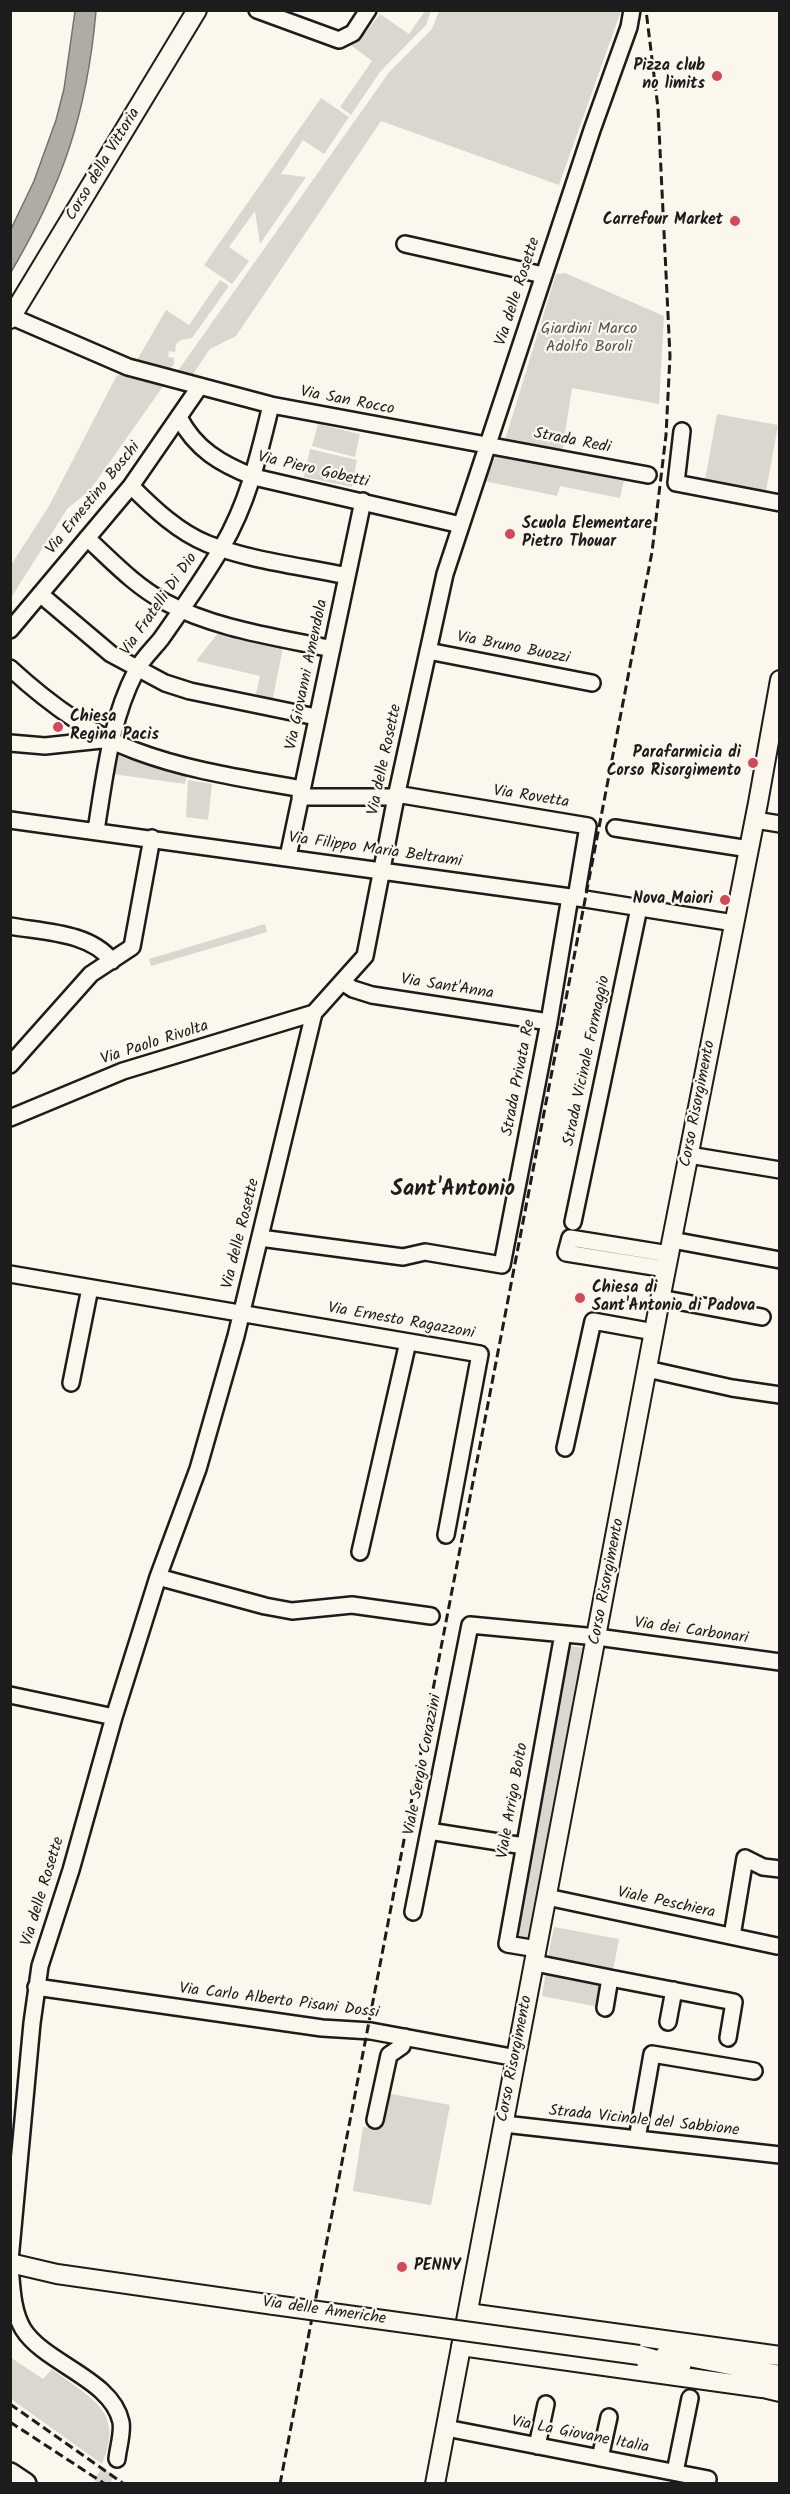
<!DOCTYPE html>
<style>
body{margin:0}
#map{position:relative;width:790px;height:2494px;overflow:hidden;background:#fbf7ec;font-family:Kalam,sans-serif}
canvas{display:block}
.frame{position:absolute;inset:0;border:12px solid #1c1c1c;pointer-events:none}
</style>
<div id="map">
<canvas width="790" height="2494"></canvas>
<div class="frame"></div>
</div>
<script>
const ctx = document.querySelector('canvas').getContext('2d');
ctx.lineJoin = 'round';
function fillPath(path, color) { ctx.fillStyle = color; ctx.fill(path, 'evenodd'); }
function strokePath(path, color, width, dash) { ctx.strokeStyle = color; ctx.lineWidth = width; ctx.lineCap = dash ? 'butt' : 'round'; ctx.setLineDash(dash || []); ctx.stroke(path); }
function drawText(font, color, halo, rows, align = 'center') {
  ctx.font = font + ' Kalam,sans-serif'; ctx.lineWidth = 4.5; ctx.setLineDash([]); ctx.textBaseline = 'middle'; ctx.strokeStyle = halo; ctx.fillStyle = color; for (const [text, x, y, turn = 0] of rows) {
    ctx.save(); ctx.translate(x, y); ctx.rotate((+turn || 0) * Math.PI / 180); ctx.textAlign = isNaN(turn) ? turn : align; if (halo) ctx.strokeText(text, 0, 0); ctx.fillText(text, 0, 0); ctx.restore();
  }
}
fillPath(new Path2D(`
 M425 11H431L426 25 380 72 351 115 340 107 372 61 349 44 366 32 380 14 409 34Z
 M439 11H621L559 185 381 121 236 336 210 349 191 377 177 372 390 71 432 29Z
 M321 98 349 117 324 154 303 140 281 174 306 177 260 244 255 211 229 247 249 261 232 284 204 265Z
 M565 273 664 316 659 404 572 388 562 453 505 440 556 274Z
 M220 280 229 286 192 338 181 340 176 344 175 352 169 351 168 357 174 358V364L168 372 137 360 166 310 189 325Z
 M117 375H132L164 385 90 490 67 509 11 598V565L49 506Z
 M717 414 778 425 766 491 705 480Z
 M318 424 360 434 355 457 312 446Z
 M310 449 357 460 352 487 304 477Z
 M496 455 624 481 620 498 560 486 557 496 484 481Z
 M218 633 283 648 272 702 255 698 260 676 196 661Z
 M116 750 140 761 188 772 185 784 113 774Z
 M188 780 212 784 208 820 186 817Z
 M265 924 267 932 151 966 149 959Z
 M572 1646 584 1648 527 1945 513 1942 564 1650Z
 M554 1927 619 1939 613 1970 548 1957Z
 M546 1971 604 1982 599 2007 542 1996Z
 M386 2093 450 2105 431 2205 353 2191 363 2127 379 2129Z
 M10 2357 43 2379 52 2369C89 2398 126 2410 102 2464L11 2399Z`), '#dad7ce');
const water = new Path2D(`
 M75 11H96C87 113 63 184 11 272V229L34 181 56 120 64 89Z`);
fillPath(water, '#afaca5');
strokePath(water, '#74726e', 1.5);
strokePath(new Path2D(`
 M100 2484 117 2459`), '#dad6cd', 15, [15, 8]);
const minor = new Path2D(`
 M257 10 339 40 353 33 368 10
 M405 244 543 275
 M10 316 128 367 271 405 648 475
 M179 417C195 449 221 464 254 477L461 525
 M682 431 676 483 780 503
 M131 486C153 508 178 532 208 544 252 561 301 566 347 576
 M87 538C112 561 135 586 165 602 215 629 276 637 332 649
 M40 594 111 654 165 683 190 691 316 717
 M10 630 131 486 200 386
 M428 651 592 683
 M10 668C47 702 89 734 136 751 189 771 247 779 302 789
 M10 743 45 746 111 739
 M396 794 588 826 576 898
 M300 797H396
 M10 820 585 899 734 923
 M755 820 780 824
 M615 828 749 849
 M96 830C105 776 110 721 136 671 142 659 153 649 161 639 182 609 204 578 222 547 248 503 259 455 271 405
 M288 857 363 501
 M10 926C43 932 90 932 112 961
 M342 982 353 989 372 995 549 1022
 M10 1065 91 974 132 947 152 838
 M10 1118 123 1071 314 1013
 M689 1155 780 1170
 M573 1222 639 908
 M260 1238 403 1257 425 1252 502 1265 549 1022 570 897
 M672 1240 780 1260
 M666 1269 566 1253 570 1238 669 1254
 M10 1274 480 1354 446 1535
 M660 1298 762 1317
 M647 1369 732 1388 780 1395
 M71 1383 90 1288
 M565 1448 593 1321 654 1332
 M360 1552 408 1342
 M158 1577 265 1606 292 1611 352 1605 431 1616
 M10 1695 114 1717
 M429 1831 524 1846
 M547 1897 777 1946
 M413 1912 470 1625 597 1637 780 1662
 M732 1936 745 1858 763 1867 780 1869
 M537 1949 507 1944 563 1634
 M535 1963 610 1978 605 2008
 M610 1978 734 2002 728 2038
 M36 1987 322 2028 371 2031 517 2058
 M668 2022 674 1990
 M375 2120 389 2055 402 2046 405 2037
 M504 2124 780 2155
 M637 2139 652 2054 754 2071
 M10 2260 32 2023 40 1966 71 1870 114 1717 158 1577 198 1469 236 1336 314 1013 365 956 396 797 445 574 592 130 629 27 632 10
 M10 2266C12 2287 12 2310 23 2329 45 2364 112 2379 121 2422 123 2433 118 2448 117 2459
 M446 2428 708 2479 707 2484
 M537 2446 546 2404
 M600 2458 609 2417
 M675 2472 690 2398`);
const major = new Path2D(`
 M10 319 197 10
 M10 2263 57 2274 274 2305
 M468 2313 780 2356
 M461 2346 762 2388
 M639 2355 681 2367
 M665 2355H679L780 2375
 M751 2385 780 2392
 M435 2484 658 1310 758 803 780 680`);
const highway = new Path2D(`
 M10 2474 25 2484`);
strokePath(minor, '#1c1c1c', 20);
strokePath(major, '#1c1c1c', 22);
strokePath(highway, '#1c1c1c', 26);
strokePath(minor, '#fbf7ec', 15);
strokePath(major, '#fbf7ec', 18);
strokePath(highway, '#fbf7ec', 21);
strokePath(new Path2D(`
 M10 2404 124 2484
 M10 2422 105 2484
 M280 2484 652 552 666 435 670 356 658 108 646 10`), '#1c1c1c', 3, [9, 4.5]);
const majorBridge = new Path2D(`
 M274 2305 639 2355`);
strokePath(majorBridge, '#1c1c1c', 22, []);
strokePath(majorBridge, '#fbf7ec', 18);
for (const [x, y, r, color] of [
 [717,76,6,"#d1495b"],
 [735,221,6,"#d1495b"],
 [510,534,6,"#d1495b"],
 [58,727,6,"#d1495b"],
 [753,763,6,"#d1495b"],
 [725,900,6,"#d1495b"],
 [580,1298,6,"#d1495b"],
 [402,2267,6,"#d1495b"]
]) { const dot = new Path2D(); dot.arc(x, y, r, 0, 2 * Math.PI); ctx.fillStyle = color; ctx.fill(dot); strokePath(dot, '#fbf7ec', 2); }
drawText('bold 16px', '#1c1c1c', '#fbf7ec', [
 ["Pizza club",705,67],
 ["no limits",705,85],
 ["Carrefour Market",723,221],
 ["Scuola Elementare",522,525,"left"],
 ["Pietro Thouar",522,543,"left"],
 ["Chiesa",70,718,"left"],
 ["Regina Pacis",70,736,"left"],
 ["Parafarmicia di",741,754],
 ["Corso Risorgimento",741,772],
 ["Nova Maiori",713,900],
 ["Chiesa di",592,1289,"left"],
 ["Sant'Antonio di Padova",592,1307,"left"],
 ["PENNY",414,2267,"left"]
], 'right');
drawText('16px', '#1c1c1c', '#fbf7ec', [
 ["Corso della Vittoria",104,165,-59],
 ["Via delle Rosette",519,292,-72],
 ["Via San Rocco",347,402,11],
 ["Strada Redi",572,442,11],
 ["Via Piero Gobetti",313,471,13],
 ["Via Ernestino Boschi",94,499,-51],
 ["Via Fratelli Di Dio",160,605,-55],
 ["Via Bruno Buozzi",513,649,11],
 ["Via Giovanni Amendola",308,675,-78],
 ["Via delle Rosette",386,760,-78],
 ["Via Rovetta",531,798,9],
 ["Via Filippo Maria Beltrami",375,851,8],
 ["Via Sant'Anna",447,988,9],
 ["Via Paolo Rivolta",155,1044,-18],
 ["Strada Vicinale Formaggio",588,1061,-78],
 ["Strada Privata Re",520,1078,-79],
 ["Corso Risorgimento",699,1104,-79],
 ["Via delle Rosette",242,1234,-76],
 ["Via Ernesto Ragazzoni",401,1322,10],
 ["Corso Risorgimento",608,1582,-79],
 ["Via dei Carbonari",691,1632,8],
 ["Viale Sergio Corazzini",424,1765,-79],
 ["Viale Arrigo Boito",514,1801,-80],
 ["Via delle Rosette",44,1892,-73],
 ["Viale Peschiera",666,1904,12],
 ["Via Carlo Alberto Pisani Dossi",279,2002,7],
 ["Corso Risorgimento",516,2059,-79],
 ["Strada Vicinale del Sabbione",644,2122,6],
 ["Via delle Americhe",324,2312,8],
 ["Via La Giovane Italia",580,2436,11]
]);
drawText('16px', '#555451', '#fbf7ec', [
 ["Giardini Marco",589,330],
 ["Adolfo Boroli",589,348]
]);
drawText('bold 22px', '#1c1c1c', '#fbf7ec', [
 ["Sant'Antonio",453,1191]
]);
</script>
